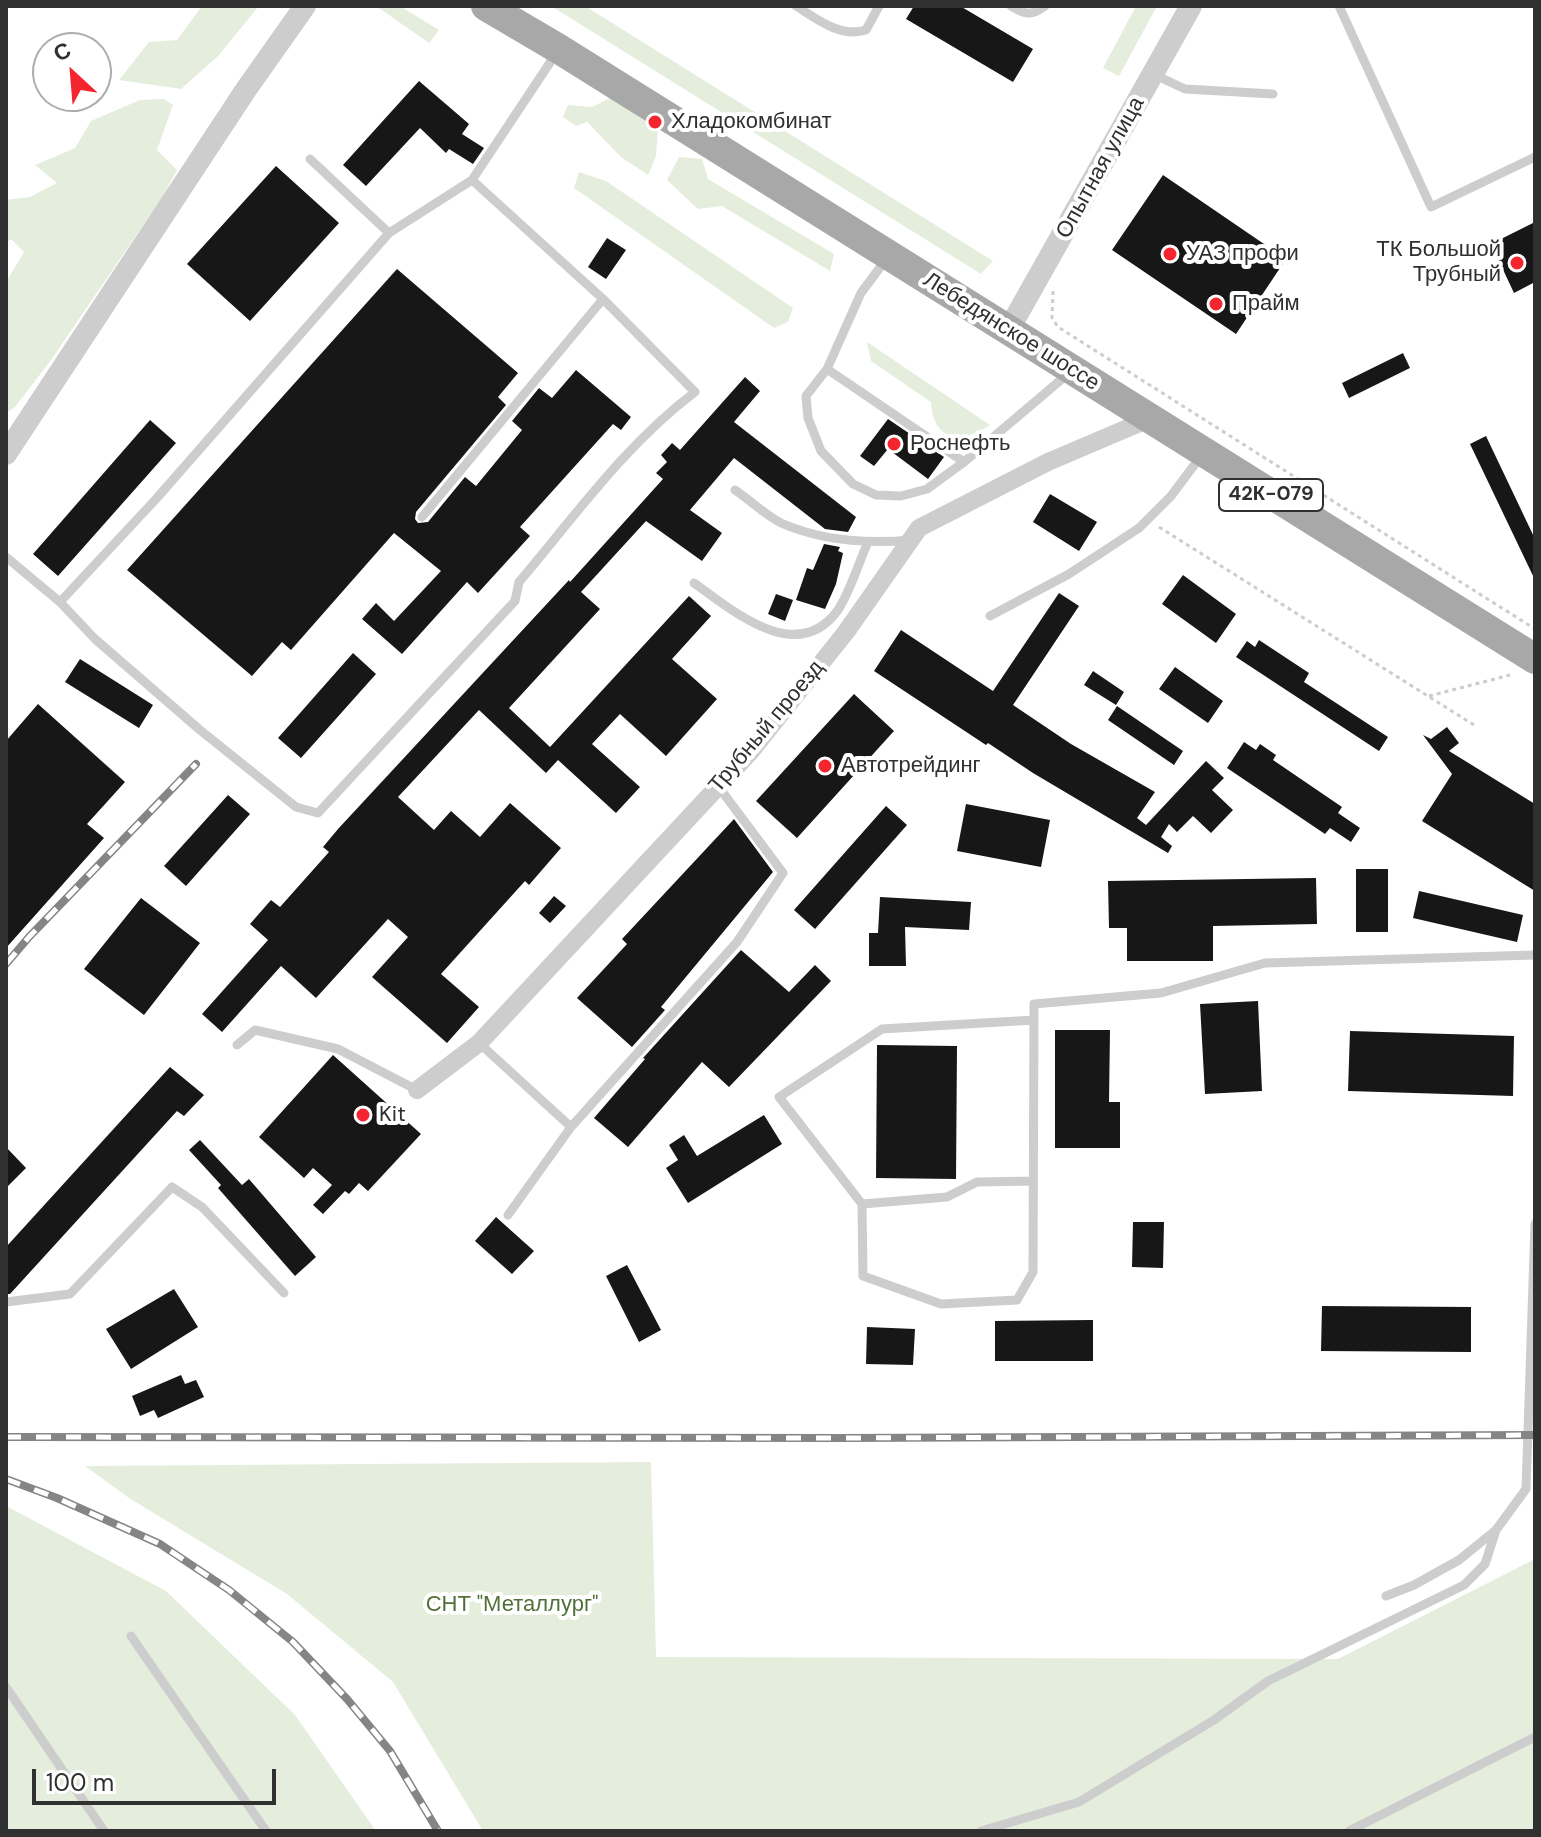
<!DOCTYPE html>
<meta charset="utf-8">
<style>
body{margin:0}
#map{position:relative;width:1541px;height:1837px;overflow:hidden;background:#fff;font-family:"DM Sans",sans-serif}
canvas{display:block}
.frame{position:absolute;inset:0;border:8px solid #303030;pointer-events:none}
.north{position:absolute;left:32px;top:32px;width:80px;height:80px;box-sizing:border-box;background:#fff;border:2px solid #acacac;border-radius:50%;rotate:334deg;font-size:22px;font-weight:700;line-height:32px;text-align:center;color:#303030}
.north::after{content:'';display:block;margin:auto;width:28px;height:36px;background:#f4252e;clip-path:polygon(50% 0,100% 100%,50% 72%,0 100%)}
.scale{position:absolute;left:32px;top:1769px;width:244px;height:36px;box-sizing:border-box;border:4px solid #303030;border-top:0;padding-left:10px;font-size:24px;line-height:28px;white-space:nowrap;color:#303030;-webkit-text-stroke:6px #fff;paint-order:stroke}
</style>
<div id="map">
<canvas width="1541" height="1837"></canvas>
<div class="frame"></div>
<div class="north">С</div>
<div class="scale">100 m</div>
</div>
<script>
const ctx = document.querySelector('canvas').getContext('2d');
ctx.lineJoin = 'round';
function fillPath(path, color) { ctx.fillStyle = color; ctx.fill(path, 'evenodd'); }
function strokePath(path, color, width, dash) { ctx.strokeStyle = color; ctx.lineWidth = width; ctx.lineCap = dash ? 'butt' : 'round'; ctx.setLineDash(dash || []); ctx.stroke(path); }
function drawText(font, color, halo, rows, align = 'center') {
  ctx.font = font + ' "DM Sans",sans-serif'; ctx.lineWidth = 8; ctx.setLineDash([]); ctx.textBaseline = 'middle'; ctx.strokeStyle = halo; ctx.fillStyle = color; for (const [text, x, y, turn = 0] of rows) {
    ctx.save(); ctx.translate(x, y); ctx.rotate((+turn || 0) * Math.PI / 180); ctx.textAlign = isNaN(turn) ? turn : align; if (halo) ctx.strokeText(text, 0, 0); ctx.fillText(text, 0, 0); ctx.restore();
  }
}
fillPath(new Path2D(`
 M202 6H259L218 56 181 89 119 80 149 42 177 40Z
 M376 6H400L439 30 429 43Z
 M551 6H585L993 261 981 274Z
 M1136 6H1157L1119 76 1103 68Z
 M610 98 658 129 656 156 648 175 621 157 587 122 576 126 563 117 568 105 592 107Z
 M164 99 173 105 157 150 177 170 163 196 51 360 15 407 6 413V282L24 252 11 239 6 243V200L30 197 57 183 35 165 75 148 91 121 140 100Z
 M679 157 702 159 708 179 834 254 830 271 722 206 698 209 667 180Z
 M579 172 606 181 793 308 788 322 774 328 574 188Z
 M867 342 990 425C962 444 933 442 931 402L871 361Z
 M651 1462 656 1657 1338 1659 1535 1559V1831H483L393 1682 287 1594 129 1498 85 1466Z
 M6 1506 166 1591 295 1715 376 1831H6Z`), '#e5eedd');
fillPath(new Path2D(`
 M914 6H960L1033 49 1013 82 906 19Z
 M419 81 469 124 462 134 484 148 473 164 449 149 446 153 420 128 366 186 343 165Z
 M276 166 339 223 250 321 187 264Z
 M1163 175 1286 259 1236 334 1112 250Z
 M1535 222V282L1514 293 1491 244Z
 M607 238 626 250 606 279 588 267Z
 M397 269 518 373 498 397 506 405 416 512 415 519 418 523 428 522 465 477 476 486 522 430 512 421 539 388 552 398 576 370 631 417 621 430 613 424 520 527 530 536 478 593 467 582 402 654 362 619 376 603 394 621 441 571 394 533 291 650 282 642 252 676 127 570Z
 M1403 353 1410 368 1349 398 1342 383Z
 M745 377 760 391 734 422 856 517 848 532 825 529 734 458 690 510 722 533 702 561 646 521 581 592 600 609 509 708 550 747 689 596 711 616 672 659 717 699 666 756 620 714 592 744 640 787 616 813 558 760 546 773 479 710 398 797 434 830 451 811 480 837 510 803 561 848 529 885 525 881 441 974 479 1007 447 1043 372 977 408 937 388 919 316 998 281 966 222 1032 202 1014 268 940 250 924 271 900 280 907 329 852 323 847 338 829 569 580 570 582 663 479 656 473 667 462 661 455 672 443 680 450Z
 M888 419 944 457 928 479 888 449 874 466 860 456Z
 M150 420 176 443 58 576 33 554Z
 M1486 436 1535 539V580L1470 444Z
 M1050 494 1097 522 1079 551 1033 522Z
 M824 544 840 547 838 551 843 553 836 584 825 609 796 600 807 568 813 570Z
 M1183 575 1236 614 1216 643 1162 604Z
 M1059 593 1079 606 1013 705 1071 744 1155 792 1137 818 1146 825 1206 761 1224 778 1212 790 1233 810 1211 833 1193 816 1177 832 1169 824 1161 837 1172 846 1168 853 1033 773 988 743 986 745 874 671 901 630 993 691Z
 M776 594 793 600 785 621 768 614Z
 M1259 640 1309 673 1304 682 1388 737 1379 751 1236 657 1247 641 1255 647Z
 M353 653 376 674 301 758 278 738Z
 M80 659 153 705 139 728 65 682Z
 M1175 667 1223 701 1208 723 1159 689Z
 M1093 671 1124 692 1116 705 1084 685Z
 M854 694 894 731 797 838 756 801Z
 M38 704 125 782 87 824 104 838 6 948V741Z
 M1117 706 1183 751 1174 765 1108 720Z
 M1447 727 1459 743 1449 751 1535 804V891L1422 821 1452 774 1423 735 1431 739Z
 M1244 742 1256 750 1260 744 1276 755 1273 760 1342 807 1338 813 1360 828 1351 842 1330 828 1325 834 1227 768Z
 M228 795 250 814 186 886 164 866Z
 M966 804 1050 820 1041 867 957 851Z
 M886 806 907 825 815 929 794 910Z
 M734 819 773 872 661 1007 665 1010 632 1047 577 998 627 944 622 939Z
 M1356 869H1388V932H1356Z
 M1316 878 1317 924 1213 926V961H1127V928H1109L1108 881Z
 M1419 891 1523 915 1517 942 1413 918Z
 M554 896 566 906 550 923 539 913Z
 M880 897 971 902 969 930 905 927 906 966H869V933H878Z
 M141 898 200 943 144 1015 84 969Z
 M741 950 789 992 815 965 831 981 729 1087 702 1062 628 1147 594 1118 645 1059 643 1058Z
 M1258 1001 1262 1091 1205 1094 1200 1004Z
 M1055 1030H1110L1109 1102H1120V1148H1055Z
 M1350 1031 1514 1036 1513 1096 1348 1091Z
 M877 1045 957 1046 956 1179 876 1178Z
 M333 1055 421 1134 368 1191 359 1183 349 1194 345 1191 323 1214 313 1205 332 1185 313 1168 304 1178 259 1137Z
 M170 1067 204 1095 184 1116 177 1111 10 1294H6V1247Z
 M764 1115 782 1144 688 1203 666 1168 678 1160 669 1145 684 1135 697 1156Z
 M200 1140 242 1185 249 1179 316 1257 295 1276 218 1188 221 1185 189 1150Z
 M6 1147 26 1168 6 1188Z
 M496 1217 534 1251 512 1274 475 1241Z
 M1133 1222H1164L1163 1268 1132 1267Z
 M627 1265 661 1330 639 1342 606 1276Z
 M174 1289 198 1327 131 1369 106 1329Z
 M1322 1306 1471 1307V1352L1321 1351Z
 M1093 1320V1361H995V1321Z
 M867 1327 915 1329 913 1365 866 1364Z
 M181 1375 185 1384 196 1380 204 1397 158 1418 154 1410 140 1416 132 1396Z`), '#171717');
strokePath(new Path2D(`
 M1053 291 1052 318 1058 327 1535 629
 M1159 527 1474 725
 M1429 696 1510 675`), '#cdcdcd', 3, [4, 4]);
strokePath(new Path2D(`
 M796 6C817 19 840 38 866 30L879 6
 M1011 6C1025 15 1032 16 1045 6
 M1339 6 1431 207 1535 157
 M1153 74 1185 89 1273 94
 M310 159 389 233 472 180
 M887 258 861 293 827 369 964 462 1069 373
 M827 369 806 396 808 418 821 451 853 484 876 495 901 496 927 489 964 462
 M735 490C750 500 765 515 781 523 822 541 867 544 911 540
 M422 517 603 299 472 180 557 52
 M6 557 60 602 156 499 389 233
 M694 583C732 610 797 667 838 610 850 592 859 562 868 542
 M60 602 95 639 200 730 296 807 318 813 515 601 519 582C575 516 626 444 695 392L603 299
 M990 616 1069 574 1139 528 1171 496 1201 456
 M479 1043 571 1127
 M237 1045 255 1030 338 1049 417 1090
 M1033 1181 977 1182 947 1197 862 1204 779 1097 882 1029 1034 1020
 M862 1204 863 1276 941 1304 1017 1300 1033 1272 1034 1004 1161 993 1265 963 1535 955
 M508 1215 571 1127 737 942 783 873 718 786
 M6 1302 70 1294 172 1187 202 1207 284 1293
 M1386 1596 1414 1585 1459 1560 1496 1530 1526 1489 1535 1224
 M131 1636 266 1831
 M6 1687 104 1831
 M981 1831 1079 1802 1214 1720 1268 1681 1464 1585 1485 1564 1496 1530
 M1349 1831 1535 1737`), '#cdcdcd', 9);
strokePath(new Path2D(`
 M417 1090 479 1043 752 750 846 632 919 528 1048 462 1149 419`), '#cdcdcd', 18);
strokePath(new Path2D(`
 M1009 329 1191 6
 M6 454 245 91 305 6`), '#cdcdcd', 22);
strokePath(new Path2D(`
 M486 6 559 49 1535 659`), '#a8a8a8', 30);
const rail = new Path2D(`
 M6 964 29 937 196 764
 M6 1437 843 1438 1535 1435
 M6 1479 57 1498 160 1544 229 1590 293 1642 347 1699 390 1751 438 1831`);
strokePath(rail, '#858585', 8);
strokePath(rail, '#fff', 5, [15]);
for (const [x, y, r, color] of [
 [655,122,8,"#f4252e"],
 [1170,254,8,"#f4252e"],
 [1517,263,8,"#f4252e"],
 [1216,304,8,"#f4252e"],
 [894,444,8,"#f4252e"],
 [825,766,8,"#f4252e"],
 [363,1115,8,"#f4252e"]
]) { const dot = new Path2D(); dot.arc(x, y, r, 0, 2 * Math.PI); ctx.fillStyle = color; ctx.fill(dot); strokePath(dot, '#fff', 3); }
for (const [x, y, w] of [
 [1271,495,104]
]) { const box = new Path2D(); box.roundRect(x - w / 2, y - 16, w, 32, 6); ctx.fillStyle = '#fff'; ctx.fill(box); strokePath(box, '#303030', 2); }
drawText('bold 20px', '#303030', null, [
 ["42К-079",1271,495]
]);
drawText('22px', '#303030', '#fff', [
 ["Хладокомбинат",671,122],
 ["ТК Большой",1501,250,"right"],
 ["Трубный",1501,275,"right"],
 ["УАЗ профи",1186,254],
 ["Прайм",1232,304],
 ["Роснефть",910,444],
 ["Автотрейдинг",841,766],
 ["Kit",379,1115]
], 'left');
drawText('22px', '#303030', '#fff', [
 ["Опытная улица",1101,168,-61],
 ["Лебедянское шоссе",1011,332,32],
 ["Трубный проезд",767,727,-50]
]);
drawText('22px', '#517039', '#fff', [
 ["СНТ \"Металлург\"",512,1605]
]);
</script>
